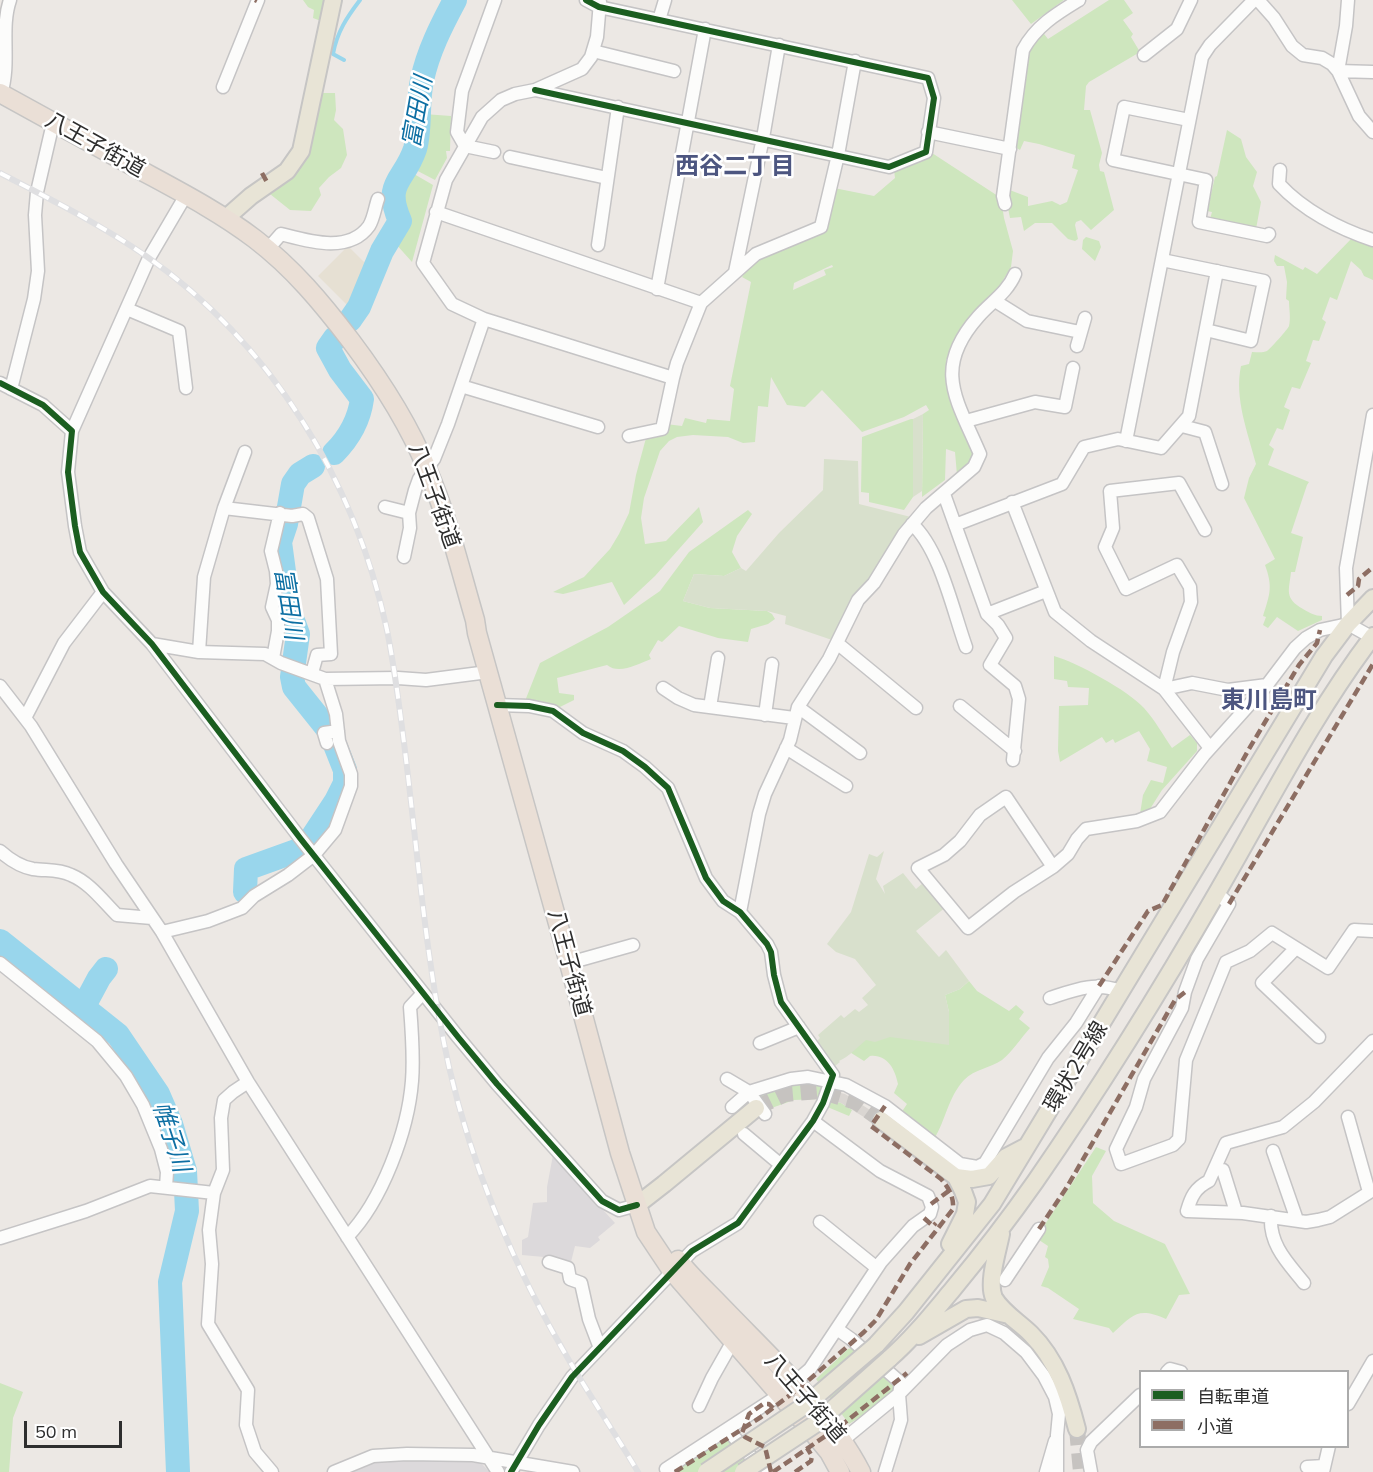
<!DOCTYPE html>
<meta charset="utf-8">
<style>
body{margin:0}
#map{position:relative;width:1373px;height:1472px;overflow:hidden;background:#ece8e4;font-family:Mulish,"Noto Sans JP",sans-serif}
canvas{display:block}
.legend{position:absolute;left:1139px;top:1370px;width:210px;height:78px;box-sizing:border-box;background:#fff;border:2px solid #ababab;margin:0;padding:8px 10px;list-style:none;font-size:18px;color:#2e2e2e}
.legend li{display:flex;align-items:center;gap:12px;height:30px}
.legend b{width:30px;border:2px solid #ababab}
.scale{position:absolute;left:24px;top:1421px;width:98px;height:27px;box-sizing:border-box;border:3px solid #2e2e2e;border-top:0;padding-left:8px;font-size:18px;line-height:21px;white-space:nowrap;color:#2e2e2e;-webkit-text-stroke:4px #fff;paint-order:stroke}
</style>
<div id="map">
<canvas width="1373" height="1472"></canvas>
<ul class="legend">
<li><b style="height:8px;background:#1b5e20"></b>自転車道</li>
<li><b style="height:8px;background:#8d6e63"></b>小道</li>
</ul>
<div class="scale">50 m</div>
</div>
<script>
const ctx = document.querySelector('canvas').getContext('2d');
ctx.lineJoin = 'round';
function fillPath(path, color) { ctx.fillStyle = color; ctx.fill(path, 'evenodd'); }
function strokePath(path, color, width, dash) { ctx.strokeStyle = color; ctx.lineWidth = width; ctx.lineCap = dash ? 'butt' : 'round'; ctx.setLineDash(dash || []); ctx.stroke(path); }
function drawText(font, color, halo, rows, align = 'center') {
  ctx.font = font + ' Mulish,"Noto Sans JP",sans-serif'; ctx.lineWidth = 5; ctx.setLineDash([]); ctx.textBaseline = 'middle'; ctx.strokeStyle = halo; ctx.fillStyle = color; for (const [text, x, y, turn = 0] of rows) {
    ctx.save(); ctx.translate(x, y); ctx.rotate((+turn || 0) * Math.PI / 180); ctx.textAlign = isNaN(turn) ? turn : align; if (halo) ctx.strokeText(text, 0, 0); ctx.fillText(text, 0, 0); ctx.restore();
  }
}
fillPath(new Path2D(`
 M553 1155 615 1223 598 1237 600 1240 590 1248 575 1246 570 1266 544 1257 522 1255V1240L528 1237 533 1203 547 1202V1187Z
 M437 1459 481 1463 490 1472H346L373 1463Z`), '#dcd9db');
fillPath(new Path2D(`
 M348 246 364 262 367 259 373 265 355 303 349 307 318 276Z`), '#e6e0d3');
fillPath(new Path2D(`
 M303 0H326L321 21 313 18 314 10 308 7Z
 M1012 0H1064L1031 24Z
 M1109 0H1124L1133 13 1123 20 1133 34 1131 37 1140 52 1089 82 1086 86 1084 110H1090L1102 153 1099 165 1100 171 1104 172 1114 210 1091 230 1081 220 1076 222 1075 225 1078 239 1075 241 1068 239 1052 223H1035L1024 231 1021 217 1010 218 1006 198 1007 189 1028 197V206L1052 201 1060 205 1067 202 1078 170 1072 168 1075 155 1039 144 1024 141 1020 150 1015 147 1025 54 1041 30 1048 39Z
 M322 93H335L336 110 334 120 343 129 347 155 341 168 329 177 319 188 321 195 311 211 290 210 270 194 292 174 313 132Z
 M424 114 451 116 450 151H446L447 158 435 180 412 168 400 189 395 190 419 146Z
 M1227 130 1241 139 1246 157 1257 172 1253 186 1261 202 1256 229 1210 219 1212 212 1207 211 1215 177 1217 176Z
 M932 153 1001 198 1004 218 1013 251 1011 267 994 295 974 312 946 360 947 388 976 453 969 464 957 475 955 452 946 449 945 480 922 497 923 414 929 410 926 405 904 417 862 432 822 390 805 407 787 405 771 377 768 407 758 406 755 442 743 443 728 437 693 435 677 437 669 441 660 451 644 498 641 518 645 544 666 541 699 507 703 522 655 576 624 605 612 582 563 594 553 592 584 577 610 549 619 534 629 513 636 475 646 438 666 424 682 426 685 418 706 423 707 419 730 421 734 389 730 386 751 282 742 277 757 256 823 231 834 188 874 196 895 178 894 170ZM832 265 833 267 824 270 826 275 793 290 794 283Z
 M414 174 433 185 412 262 395 243 397 238 401 237 407 216 397 195 404 192Z
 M1086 237 1099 241 1101 247 1095 261 1082 249 1083 240Z
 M1352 238 1373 244V280L1364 276 1361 270 1351 261 1337 300 1330 297 1322 319 1326 322 1319 341 1313 340 1306 361 1311 363 1300 389 1292 387 1284 407 1290 410 1283 430 1277 428 1269 445 1274 449 1268 465 1309 482 1307 485 1291 533 1303 537 1295 572H1291C1289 591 1284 598 1303 609 1310 613 1315 616 1322 616V620L1298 631 1277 617 1268 628 1263 625 1266 617 1263 616C1270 594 1273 587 1265 565L1275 559 1244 498 1249 478 1256 464C1248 433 1234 398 1241 366L1249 364 1252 352C1257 352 1263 353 1267 351 1269 350 1289 328 1289 326 1291 318 1289 308 1289 301L1286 299 1287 282 1284 266H1277L1274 261 1275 255 1303 270 1305 267 1317 274Z
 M911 419H913V497L904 510 869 502V493L861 492 862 437Z
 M748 510 752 514 737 536 732 552 741 568 724 576 694 574 683 601 710 608 767 611 772 614 775 619 768 624 751 629 748 642 718 638 679 626 662 642 658 640 649 655 651 659C638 664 619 675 607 665L557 678 559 693 574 695V700L556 709 525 701 540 663 608 627 660 591 689 552Z
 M1054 656C1076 662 1129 691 1144 708 1155 720 1163 735 1172 748L1190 735 1197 743V751L1162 790 1150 809 1140 814 1143 795 1151 780 1163 783 1167 767 1147 761 1150 749 1139 731 1115 743 1113 739 1106 743 1102 737 1060 762 1058 751 1059 706 1088 705 1089 688 1068 687 1067 681 1054 679Z
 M969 981 977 991 1009 1011 1016 1005 1024 1012 1019 1019 1030 1028C1021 1038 1012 1052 1002 1060 990 1068 975 1069 964 1080 948 1097 946 1120 934 1139L901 1113 907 1104 894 1093 898 1084C895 1069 887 1054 870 1056L864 1061 840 1046 949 1012 945 995 960 989Z
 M808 1081 825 1087 820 1099 794 1100 766 1110 757 1095 768 1089Z
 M829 1100 841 1103 852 1110 849 1116 825 1106Z
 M1096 1147 1106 1151 1092 1176 1093 1203 1114 1221 1165 1244 1190 1294 1179 1295 1166 1319C1138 1307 1134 1314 1113 1333L1109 1328 1073 1319 1079 1309 1048 1288 1041 1286 1049 1267 1048 1259 1045 1257 1048 1246 1036 1238Z
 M855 1347 898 1386C892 1401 863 1415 849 1424L816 1379 848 1349Z
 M0 1383 23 1392 13 1418 9 1472H0Z
 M728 1435 758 1472H672Z`), '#cee6be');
fillPath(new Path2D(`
 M923 414 922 491 913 497V419Z
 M824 459 858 461 859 504 911 517 835 641 785 624 786 616 767 611 710 608 683 601 694 574 724 576 741 568 746 571 779 533 823 490Z
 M884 851 876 879 885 894 883 886 903 873 916 889 923 883 946 907 916 931 939 957 946 950 969 981 960 989 945 995 949 1012V1045L890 1037 875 1042 866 1040C857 1048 848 1057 839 1061L840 1062 835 1066 816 1042 820 1038 818 1035 841 1015 844 1018 855 1009 859 1012 868 1005 862 998 876 985 855 959 836 952 827 944 851 912 869 854 877 857Z`), '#d8e0cc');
fillPath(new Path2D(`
 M834 1091 845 1094 878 1115 872 1122 841 1103 829 1100Z`), '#dad6d2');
strokePath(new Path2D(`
 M344 60 333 54C337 32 347 17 360 0`), '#99d6ec', 4);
strokePath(new Path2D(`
 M350 320 359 307 382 251 400 221C383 182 404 182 415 149 421 129 417 102 422 80 428 52 441 26 455 0
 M334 453C349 438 359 421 362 399L340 370 328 348 335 338
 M313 466 300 474 293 484 286 524 280 542 285 579 283 596 284 610 294 623 298 634 292 677 294 687 330 732 345 770V783L336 801 313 836
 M245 892 246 869 296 851
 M0 941 118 1035 158 1094 171 1124 185 1171 187 1211 170 1282 178 1472
 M84 1006 99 978 106 969`), '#99d6ec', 24);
strokePath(new Path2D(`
 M756 1108 785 1094 819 1091 856 1102 881 1120
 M1077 1429 1081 1472`), '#c6c3c0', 16, [16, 8]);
const minor = new Path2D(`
 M1258 0 1274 18 1292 46 1303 55 1322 58 1332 64 1338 71 1359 116 1373 132
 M1348 0 1346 26 1338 71 1373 72
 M659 20 665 0
 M593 51 674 71
 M1144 55 1177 29 1191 0
 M223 87 258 0
 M535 90 889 167 926 152 934 98 928 78 599 7 586 0
 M1 94C11 62 0 29 10 0
 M1189 120 1124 107 1113 160 1206 180 1199 222 1267 236 1269 234
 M928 132 1010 149
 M494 152 465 146 457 132 462 91 495 0
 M510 157 607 178
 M1280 170 1279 184C1303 210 1339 229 1373 240
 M1005 204 1003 196 1023 50C1036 26 1056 14 1079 0
 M436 212 701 303
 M598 245 618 107
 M267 250 281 234C308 241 349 254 369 226 374 218 375 207 378 199
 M1162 260 1264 281 1251 341 1206 330
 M735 272 763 138 779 45
 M657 289 705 29
 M995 301 1027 321 1080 332
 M127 309 179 331 186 388
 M484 319 673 378 677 363 701 303 756 254 821 227 838 155 855 61
 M1077 346 1085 318
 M0 383 43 405 72 431 68 472 75 526 80 552 103 592 152 644 300 838 458 1037 497 1084 602 1201 619 1210 637 1205
 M461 386 598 427
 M11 389 34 299 38 271 35 215 37 192 53 123
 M966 421 1035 402 1065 407 1073 368
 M1182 426 1205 432 1222 484
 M72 431 149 258 186 195
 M629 436 662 429 673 378
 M1126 441 1202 57 1210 45 1254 0
 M944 494 987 614 998 625 1006 638 990 665 1015 686 1019 699 1013 760
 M1012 502 1055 612 1091 641 1164 689 1192 683 1228 690 1267 685
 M385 507 409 513
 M224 508 292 516 303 514 308 518 327 579 331 654 317 655 312 673
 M912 524C940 549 953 611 966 647
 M955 525 1062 484 1084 447 1118 439 1161 448 1189 416 1217 271
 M1205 530 1179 483 1110 491 1113 528 1105 547 1126 589 1177 565 1190 587 1191 602 1173 652 1164 689 1210 748
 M404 557 410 528 409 513 415 490 419 479 434 459 448 424 484 319 452 304 423 263 446 180 482 117 501 100 515 94 535 90 582 69 591 57 597 37 600 2
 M987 614 1046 591
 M1348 624 1346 568 1373 415
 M837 643 916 708
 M152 644 199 652 265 654 281 663 325 679 398 678 426 680 488 672
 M199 652 204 577 224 508 245 452
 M273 658 278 631V620L272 607 277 584 276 571 271 551 280 513
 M0 686 31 726 116 864 162 932 248 1082 498 1472
 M663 688 678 698 694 705 794 718
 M497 705 529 706 553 711 583 733 623 751 645 767 668 788 706 878 723 901 740 912 767 944 771 952 774 975 781 1002 833 1075 823 1103 813 1121 738 1223 692 1251 572 1377 539 1425 511 1472
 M960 706 1015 751
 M710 707 718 658
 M798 707 860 753
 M765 715 772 664
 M25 718 64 643 103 592
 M327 743 324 733 338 731
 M786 748 846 786
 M0 851C9 859 22 867 33 869 47 871 58 869 71 875 90 883 102 900 117 915L152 918
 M1053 867 1006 797 980 815 960 841 944 855 918 868 968 928 1014 892 1053 867 1068 854 1077 839 1086 829 1137 821 1160 812 1204 755 1267 685 1295 648 1306 638 1320 630 1348 624 1373 638
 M1217 893 1229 904 1197 959 1185 992 1182 1008 1144 1079 1136 1107 1116 1149 1121 1164 1173 1145 1179 1139 1186 1060 1226 962 1250 951 1272 933 1328 968 1354 930 1373 931
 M740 912 759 814 765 794 790 740 798 707 829 659 858 600 874 583 904 534 926 508 974 467 980 454C957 400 932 369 978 317 991 302 1007 293 1015 274
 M162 932 208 921 242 908 254 896 288 875 314 855 335 830 351 786V774L339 741 336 714 325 679
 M1295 949 1262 983 1319 1037
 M0 963 97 1041 126 1076 143 1105 161 1149 167 1172 166 1187
 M569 963 633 945
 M1050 998C1077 989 1093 982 1121 991
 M1373 1041 1314 1102 1283 1127 1226 1143 1209 1181C1195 1188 1191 1197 1187 1211L1243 1213 1306 1222 1318 1220 1330 1217 1373 1190
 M760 1043 799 1027
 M727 1079 749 1092 791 1079 808 1077 846 1085 885 1106 960 1164 977 1167 985 1163 1048 1058 1076 1023 1099 986
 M248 1082 233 1092 224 1100 221 1118 223 1170 214 1193 209 1230 212 1264 208 1324 248 1390 246 1425 255 1452 272 1472
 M732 1107 749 1092 765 1114
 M1348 1117 1369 1192
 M744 1134 781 1165
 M1273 1151 1297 1220
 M1223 1170 1236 1212
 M1271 1216C1269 1245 1288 1263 1304 1283
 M820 1222 877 1268
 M347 1237C382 1201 408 1131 412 1081 414 1057 412 1032 410 1007L423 993
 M0 1238 86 1211 150 1186 214 1193
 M549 1262 568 1268 570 1279 581 1283 589 1319 600 1348
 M1005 1280 1039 1229
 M837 1329 851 1339 901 1383 899 1394 901 1420 885 1472
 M1167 1372 1170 1369 1181 1372
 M1348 1404 1373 1361
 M699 1406 712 1378 733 1341
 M728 1430 764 1472
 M843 1440 899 1394 947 1345 970 1330 987 1325 1004 1333 1026 1352 1044 1376 1055 1397 1059 1414 1057 1435V1472
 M1307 1467 1324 1466
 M334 1472 373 1456 407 1454 473 1455 573 1472
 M668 1472 666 1469 781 1394 810 1369 881 1262 913 1226 930 1214 932 1207 928 1196 880 1171 813 1121
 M1046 1472 1055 1441
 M1091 1472 1087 1450 1091 1442 1140 1395
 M1323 1472 1329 1446`);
const major = new Path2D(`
 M226 218 251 196 287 171 301 151 333 0
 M881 1120 956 1177 963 1191 967 1202 965 1214 950 1244
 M956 1177 972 1179 989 1176 1006 1157 1027 1146
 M637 1205 664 1184 756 1108
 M1001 1234C998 1250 987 1283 994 1298 1003 1313 1019 1322 1031 1334 1057 1360 1068 1394 1077 1429
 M919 1336 966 1309 978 1308 1009 1315
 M876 1345 906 1312 992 1204 1324 656 1348 624 1373 598
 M889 1359C913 1338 932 1314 953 1289 982 1254 1009 1219 1035 1182 1100 1088 1161 990 1218 891 1268 805 1313 715 1373 636`);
const highway = new Path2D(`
 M0 93C44 117 87 141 131 165 173 188 217 210 255 239 293 268 322 303 351 341 381 381 408 422 427 469 448 517 460 569 475 620L477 633 569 963 620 1153 646 1232 672 1271 815 1435 829 1452 840 1472
 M678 1260C691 1277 708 1292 722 1307 771 1358 828 1409 861 1472`);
strokePath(minor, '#c5c4c5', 15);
strokePath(major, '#c6c5c4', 20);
strokePath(highway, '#c6c5c4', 21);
strokePath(minor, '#fcfcfb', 12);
strokePath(major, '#e8e4d6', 16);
strokePath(highway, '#eadfd6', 18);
const rail = new Path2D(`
 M0 173C50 199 100 224 146 256 272 344 355 481 387 630 395 670 400 711 405 751 418 856 426 963 449 1067 473 1171 516 1271 570 1362 592 1399 616 1435 638 1472`);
strokePath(rail, '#dfdfe1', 6);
strokePath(rail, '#fff', 4, [11]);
const majorBridge = new Path2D(`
 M706 1472 807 1404 876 1345
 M743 1472 817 1423 889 1359`);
strokePath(majorBridge, '#c6c5c4', 20, []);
strokePath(majorBridge, '#e8e4d6', 16);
strokePath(new Path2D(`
 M255 0 257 1
 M262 173 268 184
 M1347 595 1358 586 1359 579 1373 567
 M1229 904 1373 664
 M1099 986 1148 911 1162 905 1249 749 1299 665 1317 643 1320 630
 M931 1204 950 1190
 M924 1218 933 1226 936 1223
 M1039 1229 1067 1187 1175 1000 1185 992
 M675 1472 761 1417 802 1386 864 1332 876 1320 910 1264 953 1209C954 1197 949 1188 941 1179L871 1126 885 1106
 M771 1472 765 1447 745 1437 742 1433 749 1414 763 1404H769L773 1408
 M773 1472 843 1424 907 1373
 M795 1472 811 1461 812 1456 807 1448`), '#8d6e63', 4.5, [9, 4.5]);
strokePath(new Path2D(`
 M535 90 889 167 926 152 934 98 928 78 599 7 586 0
 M0 383 43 405 72 431 68 472 75 526 80 552 103 592 152 644 300 838 458 1037 497 1084 602 1201 619 1210 637 1205
 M497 705 529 706 553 711 583 733 623 751 645 767 668 788 706 878 723 901 740 912 767 944 771 952 774 975 781 1002 833 1075 823 1103 813 1121 738 1223 692 1251 572 1377 539 1425 511 1472`), '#1b5e20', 6);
drawText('22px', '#2e2e2e', '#fff', [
 ["八王子街道",95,145,29],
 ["八王子街道",434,496,70],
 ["八王子街道",569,963,75],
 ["環状2号線",1076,1067,-59],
 ["八王子街道",805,1398,49]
]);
drawText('italic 24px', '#0d6fa3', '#fff', [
 ["富田川",418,112,-80],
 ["富田川",288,604,81],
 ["帷子川",171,1137,72]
]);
drawText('bold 24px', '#4d5680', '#fff', [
 ["西谷二丁目",735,167],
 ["東川島町",1269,701]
]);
</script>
